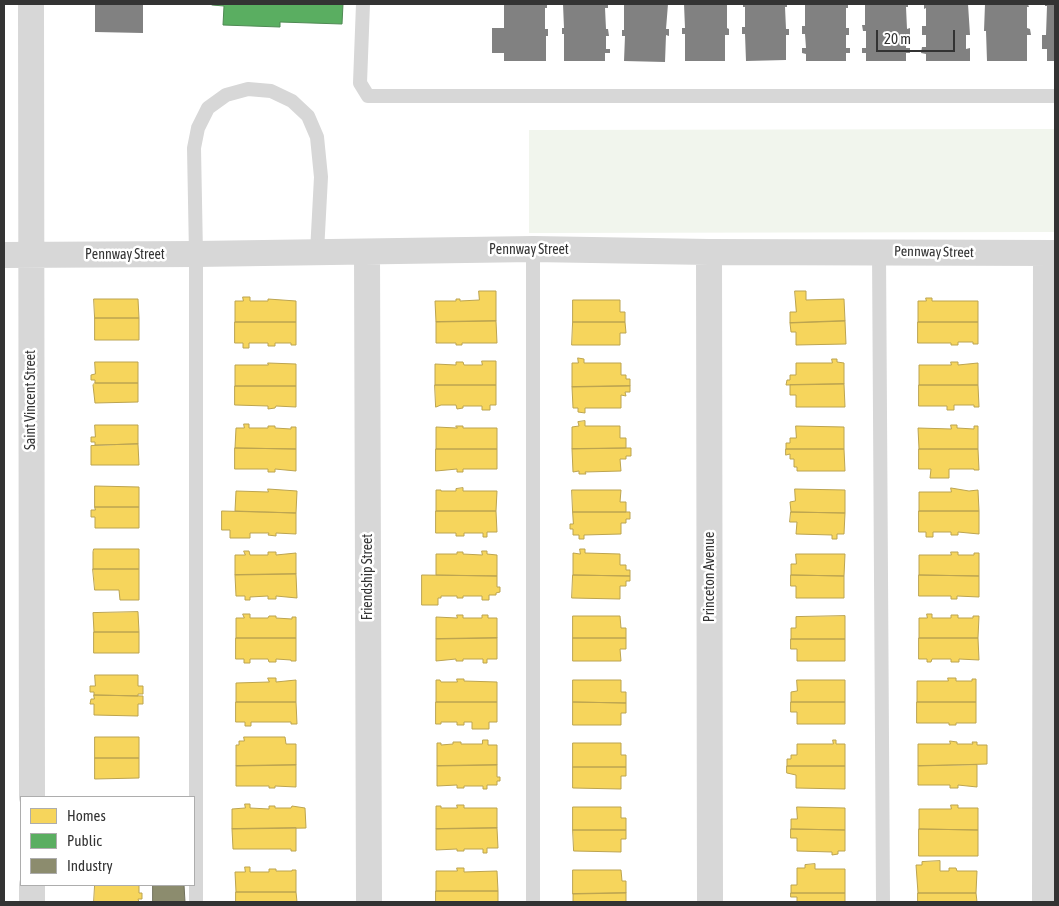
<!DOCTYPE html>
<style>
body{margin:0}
#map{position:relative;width:1059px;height:906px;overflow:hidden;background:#fff;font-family:"Asap Condensed",sans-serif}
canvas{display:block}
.frame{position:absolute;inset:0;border:5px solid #333;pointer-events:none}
.legend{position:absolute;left:20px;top:796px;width:175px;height:90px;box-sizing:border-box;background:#fff;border:1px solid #adadad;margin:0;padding:6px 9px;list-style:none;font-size:15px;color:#333}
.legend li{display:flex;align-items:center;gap:10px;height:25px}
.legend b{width:25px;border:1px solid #adadad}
.scale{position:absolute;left:876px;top:30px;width:79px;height:22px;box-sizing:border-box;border:2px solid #333;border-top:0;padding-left:6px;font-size:15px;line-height:18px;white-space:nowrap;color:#333;-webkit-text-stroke:4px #fff;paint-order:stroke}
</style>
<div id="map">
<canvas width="1059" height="906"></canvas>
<div class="frame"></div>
<ul class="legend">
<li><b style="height:14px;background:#f6d55c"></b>Homes</li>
<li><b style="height:14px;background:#5aae61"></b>Public</li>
<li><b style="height:14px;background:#8c8c6e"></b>Industry</li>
</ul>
<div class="scale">20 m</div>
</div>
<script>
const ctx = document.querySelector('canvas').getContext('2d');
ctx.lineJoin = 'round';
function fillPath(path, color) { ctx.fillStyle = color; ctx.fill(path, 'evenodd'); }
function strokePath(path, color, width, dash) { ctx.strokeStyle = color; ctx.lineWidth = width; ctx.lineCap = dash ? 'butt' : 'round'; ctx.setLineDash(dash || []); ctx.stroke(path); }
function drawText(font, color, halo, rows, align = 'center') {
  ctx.font = font + ' "Asap Condensed",sans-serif'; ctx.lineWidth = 5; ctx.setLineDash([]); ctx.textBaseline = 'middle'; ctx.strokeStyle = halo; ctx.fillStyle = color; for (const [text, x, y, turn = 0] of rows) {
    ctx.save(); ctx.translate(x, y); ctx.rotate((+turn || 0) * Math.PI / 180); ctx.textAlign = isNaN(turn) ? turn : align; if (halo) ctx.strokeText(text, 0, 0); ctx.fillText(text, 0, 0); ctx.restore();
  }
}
fillPath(new Path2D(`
 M1055 129V232L529 233V130Z`), '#f1f5ed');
const homes = new Path2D(`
 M479 291H496V321L436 322 435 301H456V299H460V301L479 300Z
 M795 291H806V300L844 299 845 321 790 323V312H796Z
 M243 297H250V301H268V299L296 301V322H235V301H243Z
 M926 298H932V301H978V322H918V301H926Z
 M94 299H138L139 318H95Z
 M573 300H620V312H625V322H573Z
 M95 318H139V340H95Z
 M496 321 497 343H462V345H456V343H436V322Z
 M845 321 846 344 796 345V332H791L790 323Z
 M235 322H296V345H291V343H275V346H268V343H249V348H243V343H235Z
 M573 322H625L626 333H620V345H572Z
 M918 322H978V344H973V342H958V345H951V343H918Z
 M578 358 584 359V363H621V375H626V379H630V386L572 387V363H578Z
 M832 359H837V362L844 363V384L786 385 787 380H790V375H796V363H832Z
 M482 361H496V385H435V364L456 365V362H463L464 365H482Z
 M95 362H138V383H95V380H91V375L95 374Z
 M951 362H958V365L978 363V385H919V365H951Z
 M268 363 296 364V386H235V365H268Z
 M95 383H138V402L95 403 93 385Z
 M844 384 845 407H796V395H790V385Z
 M435 385H496V405H490V410H482V406H463V408L457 409 456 405H441L436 407Z
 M919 385H978L979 407H974V405H954V410H947V406H919Z
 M235 386H296V407L276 406 275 408 268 409V406L235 405Z
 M630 386V392H625L626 396 621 395V408H585V413L578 412V408H573L572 387Z
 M585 421V426H620V438H626V448L572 449V427L579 426 578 422Z
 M244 424H249V428H268V426H275V428L291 429V427H296V449L235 448 236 428H244Z
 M95 425H138V444L95 445V442H91V437H95Z
 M951 425H957V428L974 429V426H978V449H919L918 428 951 429Z
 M456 426H463V428H497V449H436V427L457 428Z
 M796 426 844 427V449H786V443H790V438H796Z
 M138 444 139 465H91V446Z
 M235 448 296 449V471L275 469V472H268V469H235Z
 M626 448H631V456H626V459H620L621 471 585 472 586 474H579V471L573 472 572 449Z
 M436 449H497V469H463V472H457V469L436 471Z
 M786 449H844L845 471H797V467H794V459H790V454L786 455Z
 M919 449H978L979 470H974V469H949V478H930L931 469H919Z
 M95 486 139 487V507H95Z
 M463 488V491H497L496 511H436V490H441V491H456V489Z
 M951 488 969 491 978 490 979 511H919V492H951Z
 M268 489 297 491 296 513 235 511 236 491 268 492Z
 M795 489 845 490V513L791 512 790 502 795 501Z
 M572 490H621L620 502H626V512H573Z
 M95 507H139V528H95V517H91V510H95Z
 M222 511 296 513V534L276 533V536L268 535 269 533H250V538H230V530H222Z
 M436 511H496L497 532H487V537H483V533H464V536H456V533H436Z
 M919 511H979V534L958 532V535H951V532H933V537H926V532H919Z
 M573 512H630V519H626V523H621V534L584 535V539H579V535H573V529H570V524H573Z
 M791 512 845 513 844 534H837V539H832V535L796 534 797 522H790Z
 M94 549H139V569H93V552Z
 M580 549H585V553L620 554V565H626V570H630V576L573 575V553L580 554Z
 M244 551H249L250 555H268V552H276V555L296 553V574L235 575V555H245Z
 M482 551H487V554L497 555V576L436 575V554H457V552H463V554L482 555Z
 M951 552H958V555H974V553H979V576L919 575V555H951Z
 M796 554H845L844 576 791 575V564H796Z
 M93 569H139V600H120L119 590H95Z
 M296 574 297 598 276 596V599H268V596L250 597V600H245V596H236L235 575Z
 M422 575 497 576V587H500V592L496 593V595H489V600H482V596H463V598H457V596H441V598H438V605H422Z
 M573 575 630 576V581H626V586H620V599L572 598Z
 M791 575 844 576V598H796V586H791Z
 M919 575 979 576V597L957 596V599H951V596H919Z
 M138 612 139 632H94L93 613Z
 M243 614H250V618H268L269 616H276V618L292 619V617H296V638H236V618H244Z
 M927 614H932V618H951V615H958V618H973V616H979L978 638H919V618H927Z
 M457 615H463V618H482V615H488V618H497V638L436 639V617L457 618Z
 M573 616H620L621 628H626V638H573Z
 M845 616V639H791V628H796V617Z
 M94 632H139V653H94Z
 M236 638H296V661H291V660L276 659V662H269L268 659H250V663H244V659H236Z
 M497 638V659H487V663H483V659H463V661H456V659L436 661V639Z
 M573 638H626V649H620L621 661H573Z
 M919 638H978L979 660 959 659V662H951V659H932L931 662H927V659H919Z
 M791 639H845V661H797V649H791Z
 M95 675H138V686H143V694H138V696L94 695V692H90V686H95Z
 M268 678H276V682L296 680V702H236V683L269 682Z
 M948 678H956V681H972V679H976V702H917V681H948Z
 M457 679H464V681L497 682V702H436V680H440L441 682H457Z
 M573 680H621V692H626V703L573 702Z
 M797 680H845V702H791V692L797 691Z
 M94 695 143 696V704H138V716L94 715V704H90L91 699H94Z
 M236 702H296L297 724H291V722H251V726H245V722H236Z
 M436 702H497V722H489V729H472V722H464V725H457V722H441V724H436Z
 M573 702 626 703V713H621V725H573Z
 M791 702H845V724H797V712H791Z
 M917 702H976V723H956V725H949V723H917Z
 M95 737H139V758H95Z
 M244 737H285L286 744H296V765L236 766V745H239V741H244Z
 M483 740H488V745H497V765L437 766V743H441V745L453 744V742H461V744H482Z
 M833 740H836V744H845V766H787V759H791V755H797V744H833Z
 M950 741 957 742V744H973L972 742H977V745H987V764L918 766V744H950Z
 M573 743H621V755H626V767H573Z
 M95 758H139V778L95 779Z
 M296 765V787L275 786V788H269V786H236V766Z
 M497 765V777H500V781H497V785H487V789H483V786H464V788H457V785L437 786V766Z
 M977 765V787L958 785V788H950V785H918V766Z
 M787 766H845V789L796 788V775L787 773Z
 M573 767H626V776H621V789L573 788Z
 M245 804H250V808L269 809V806H275V808H291L292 806 305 808 306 828 232 829V809L245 808Z
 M457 805H464V808H497V828L436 829V806H441V808H457Z
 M951 805H958V808H978V830L919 829V809H951Z
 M573 807H621V818H626V830H573Z
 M797 807 845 808V830L791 829V819H797Z
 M296 828V851H291V849H233L232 829Z
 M497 828 498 848H487V853H483V849H464V851H457V849L436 850V829Z
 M791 829 845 830V851H838V854L832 855V852L797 851V838H791Z
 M919 829 978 830V856H919Z
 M573 830H626V839H621V852L574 851Z
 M940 861V871H949V868H956L957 871H977L976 893H918L916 865H922V862Z
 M815 864V869H845V893H791V885H797V868H805V865Z
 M245 867H250V872H269V869H276V871H292V870H296V892H236L235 872H245Z
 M457 868H464V872L497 871 498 891H436V871H457Z
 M573 870H621L622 881H626V893L573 894Z
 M95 885H139V893H142V899H138L139 902H94Z
 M436 891H498V902H436Z
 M236 892H296L297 902H236Z
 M626 893V902H573V894Z
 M791 893H845V902H797V897H791Z
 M918 893H976L977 902H918Z`);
fillPath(homes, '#f6d55c');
strokePath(homes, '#bca450', 1);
const public = new Path2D(`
 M212 4H343L342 24 280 22V27L223 25 224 6 212 5Z`);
fillPath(public, '#5aae61');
strokePath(public, '#4e8953', 1);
const industry = new Path2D(`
 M153 885H184L185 902H153Z`);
fillPath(industry, '#8c8c6e');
strokePath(industry, '#71715c', 1);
fillPath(new Path2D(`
 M95 4H143V33L95 32Z
 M504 4H547V8H545V29H548V36H546V61H504V53H492V28H504Z
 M563 4H608V8H605L606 29H608L609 36H606V49H610V53H605V61H564V34H562V28H564Z
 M624 4H668L666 29H669V36L666 35 665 62 624 61 625 36H622V30H624Z
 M684 4H727V28L729 29V35H725V61H685V34H682V28H685Z
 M743 4H787V7H785L786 29H789V35H786V60L746 61 745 34H742V27H745V7H743Z
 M805 4H848V8H846V28H849V35H846V48H850V53H846V61H806V54L802 53V48H806L805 34H802V26H805Z
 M865 4H908V7H906L907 29 910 28V35L906 34V48H910V53H906V61H866V53H862V48H866V31H863L862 25H865Z
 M924 4H968L970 35H966V49L970 48V61H926V54L921 53 922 47H926V35H922V26H926V8L924 9Z
 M985 4H1028L1029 7H1027V28L1030 29 1031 35H1027V61H987L986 31H984Z
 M1045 4H1055V61H1047V49H1042V35H1046L1047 6H1045Z`), '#818181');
strokePath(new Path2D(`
 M363 4 360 83 368 96H1055
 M533 249V902
 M879 252 883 902
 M196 902V254L194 148 198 128 208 108 226 95 248 89 271 91 292 101 308 116 317 137 321 177 317 252`), '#d7d7d7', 14);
strokePath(new Path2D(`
 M31 4 32 797
 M367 252 369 902
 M709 252 710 902
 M4 255 196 254 533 249 709 252 1055 253
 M32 885V902
 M1045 902 1046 254`), '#d7d7d7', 26);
drawText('14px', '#333', '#fff', [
 ["Pennway Street",529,250],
 ["Pennway Street",934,252,1],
 ["Pennway Street",125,255],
 ["Saint Vincent Street",31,400,-90],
 ["Friendship Street",368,577,-90],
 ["Princeton Avenue",710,577,-90]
]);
</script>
